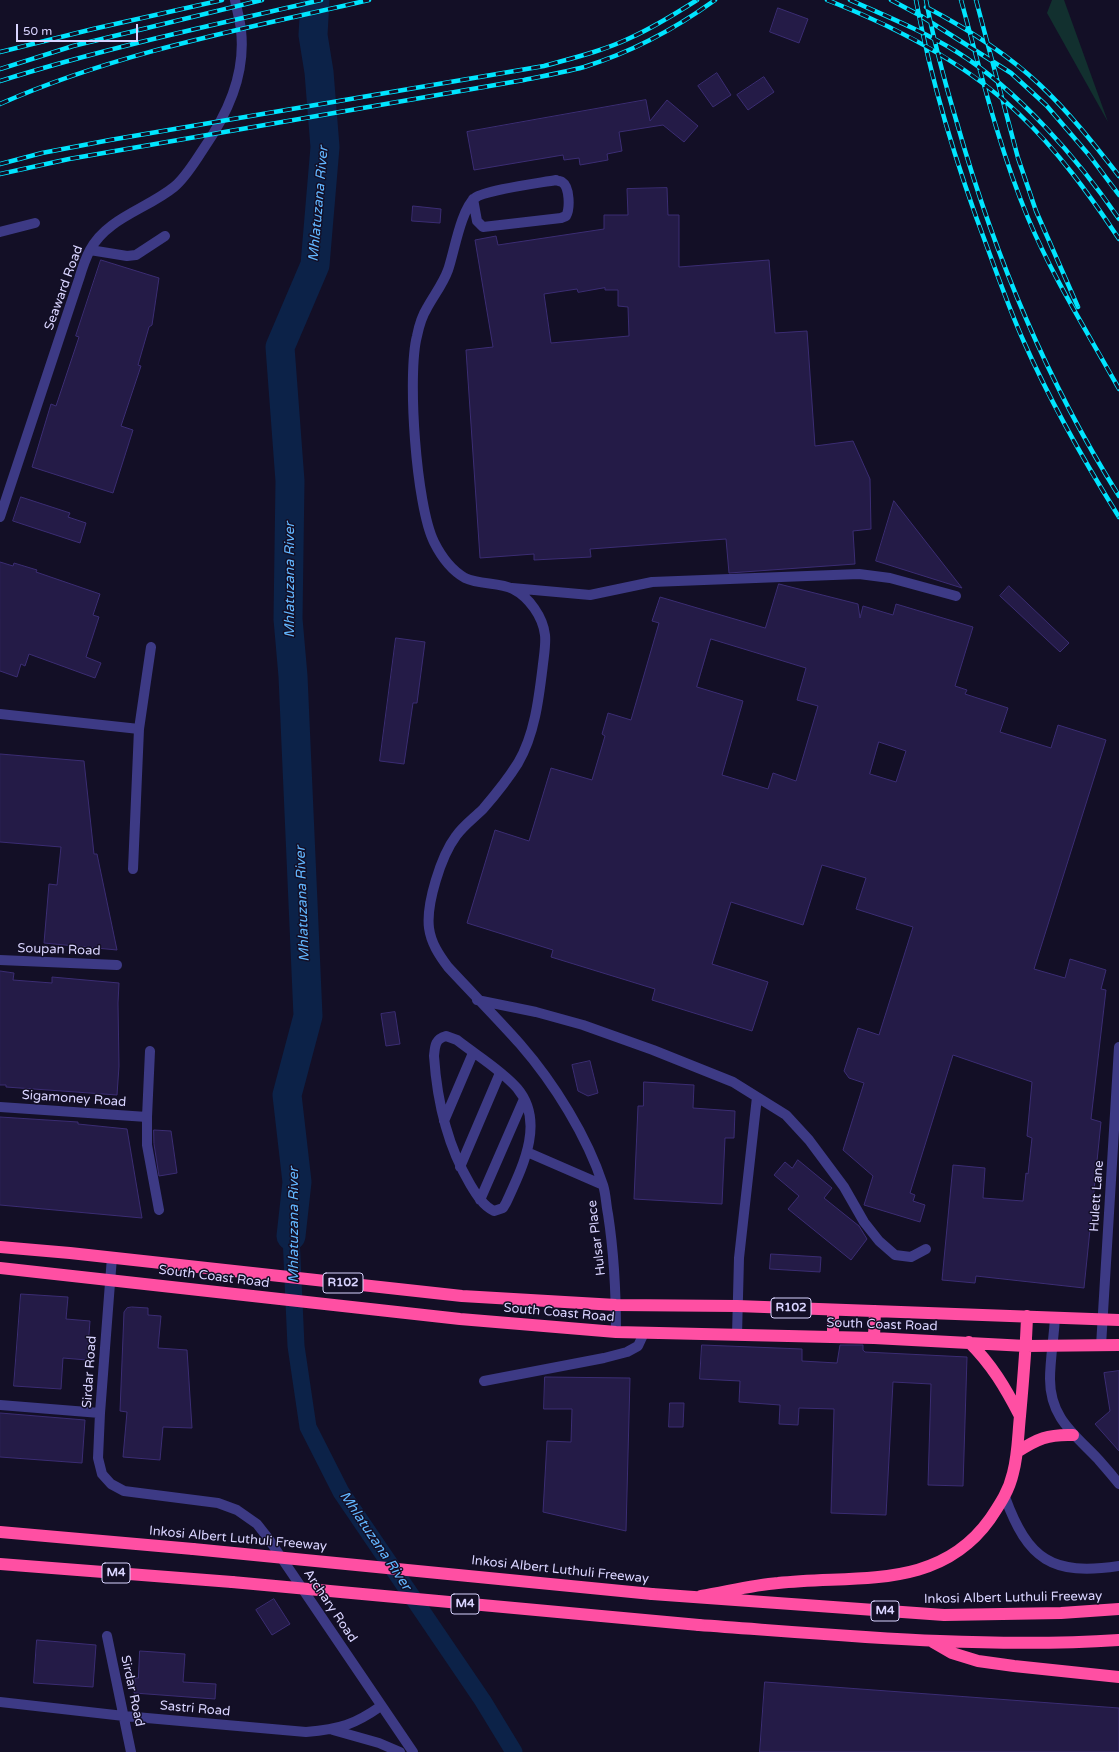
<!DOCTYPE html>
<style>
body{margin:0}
#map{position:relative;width:1119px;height:1752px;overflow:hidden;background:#130f26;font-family:"Varela Round",sans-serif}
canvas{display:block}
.scale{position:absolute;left:16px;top:24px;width:122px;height:18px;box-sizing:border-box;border:2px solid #d9d4ff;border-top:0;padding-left:5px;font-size:12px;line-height:14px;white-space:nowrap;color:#d9d4ff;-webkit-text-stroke:3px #130f26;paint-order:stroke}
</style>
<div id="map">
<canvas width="1119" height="1752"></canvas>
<div class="scale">50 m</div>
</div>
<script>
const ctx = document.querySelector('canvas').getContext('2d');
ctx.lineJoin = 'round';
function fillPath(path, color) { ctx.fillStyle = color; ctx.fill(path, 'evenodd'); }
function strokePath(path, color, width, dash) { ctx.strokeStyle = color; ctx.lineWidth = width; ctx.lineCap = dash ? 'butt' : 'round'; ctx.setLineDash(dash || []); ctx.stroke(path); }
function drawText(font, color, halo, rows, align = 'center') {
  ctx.font = font + ' "Varela Round",sans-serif'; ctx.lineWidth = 3; ctx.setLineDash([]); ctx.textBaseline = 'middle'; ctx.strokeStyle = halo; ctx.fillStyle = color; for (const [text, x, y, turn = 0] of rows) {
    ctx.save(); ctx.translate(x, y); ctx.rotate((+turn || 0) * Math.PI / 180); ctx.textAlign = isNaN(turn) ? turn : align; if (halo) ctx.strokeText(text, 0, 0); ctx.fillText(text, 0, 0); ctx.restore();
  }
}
fillPath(new Path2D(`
 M1052 0H1064L1108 122 1047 13Z`), '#12302f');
strokePath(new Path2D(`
 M291 1236 296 1346 308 1427 341 1492 483 1701 514 1752`), '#0c2248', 17);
strokePath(new Path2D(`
 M291 1236 297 1182 287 1095 308 1016 293 676 288 619 290 481 280 347 315 265 325 147 319 72 313 35 315 0`), '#0c2248', 29);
const building = new Path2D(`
 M778 8 808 19 799 43 770 32Z
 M717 73 731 95 713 107 698 86Z
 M764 77 774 92 748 110 737 95Z
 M646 100 650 121 667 100 698 126 684 142 663 125 619 132 622 151 607 154 608 160 580 165 579 158 564 160 563 155 474 170 467 132Z
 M667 188 668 215H679V267L769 260 775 333 807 331 815 446 853 441 870 479 871 529 853 531 855 564 729 573 726 539 590 549 591 557 534 560V554L480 558 466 350 493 347 475 240 496 236 498 245 604 229V215H628L627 189ZM605 288V290H618V306L628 307 629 336 551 343 544 294 577 289 578 292Z
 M413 206 441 209 440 223 412 221Z
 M101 260 159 278 152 325 149 327 138 365 141 366 121 426 133 430 113 493 32 467 51 404 56 406 79 337 76 336Z
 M21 497 70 513 68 517 86 523 80 543 13 521Z
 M894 501 919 533 962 588 876 561Z
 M0 562 13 566 14 563 37 570 36 572 100 594 93 615 99 617 86 657 101 663 95 678 29 654 25 666 21 664 17 677 0 671Z
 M779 584 858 604 860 618 863 606 893 615 896 604 973 627 955 686 967 690 965 694 1008 708 1000 732 1051 748 1058 725 1106 740 1034 969 1065 978 1070 959 1106 970 1101 989 1106 990 1091 1119 1101 1122 1084 1288 976 1276 975 1283 942 1280 953 1165 985 1168 983 1198 1023 1201 1026 1173 1028 1174 1032 1138 1027 1136 1032 1082 953 1055 910 1193 915 1195 913 1201 925 1205 920 1222 864 1205 873 1176 843 1150 864 1083 849 1078 844 1071 858 1028 879 1035 913 927 856 909 866 878 822 865 803 925 731 902 712 964 768 982 752 1031 652 1000 655 989 551 957 553 950 467 923 495 830 529 841 551 768 592 780 605 736 602 734 608 713 631 720 659 623 652 621 660 597 765 628ZM711 639 806 668 797 700 818 706 796 781 773 773 768 789 722 775 743 701 697 687ZM879 742 906 751 896 782 870 774Z
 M1009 586 1069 643 1060 652 1000 596Z
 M396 638 425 642 417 703H413L404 764 380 761Z
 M0 754 84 761 94 854H97L117 950 44 943 49 884 57 885 61 847 0 842Z
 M0 971 14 973 13 980 52 983V977L119 983 118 1003 119 1066 117 1095 6 1087V1085H0Z
 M395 1012 400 1044 386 1046 381 1014Z
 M590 1061 598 1093 588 1096 578 1091 572 1065Z
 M644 1082 694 1085 693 1108 735 1111 734 1138H725L722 1204 634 1199 638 1106H643Z
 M0 1117 78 1122V1124L127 1129 142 1218 0 1205Z
 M154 1130 171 1131 177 1173 159 1176 154 1144Z
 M798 1160 832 1188 824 1198 859 1226 867 1239 851 1260 788 1209 799 1196 774 1175 785 1162 792 1168Z
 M771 1254 821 1257 820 1272 770 1269Z
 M21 1294 68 1297 66 1319 90 1321 87 1360 63 1358 61 1389 14 1386Z
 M132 1307 148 1308V1315L161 1316 158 1348 187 1350 192 1428 163 1427 160 1460 123 1457 127 1412 120 1411 124 1312 127 1308Z
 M702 1345 802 1349V1361L837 1363 840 1345H863V1350L865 1352 967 1357 963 1486 928 1485 931 1384 893 1382 886 1515 831 1513 834 1409 799 1408 798 1425 779 1424 780 1405 739 1402 740 1381 700 1379Z
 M1119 1371V1451L1095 1424 1110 1411 1104 1373Z
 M545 1377 630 1378 626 1531 543 1512 547 1441 571 1442 572 1409H544Z
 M670 1403H684L683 1427H669Z
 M0 1413 85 1420 82 1463 0 1457Z
 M274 1599 290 1624 272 1635 256 1610Z
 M37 1640 96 1645 93 1687 34 1683Z
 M140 1651 185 1654 183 1682 216 1684 215 1699 134 1693 135 1678H138Z
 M765 1682 1119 1708V1752H760Z`);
fillPath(building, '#241b47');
strokePath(building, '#3b2d73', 1);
strokePath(new Path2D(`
 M473 199 477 221 483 227 561 218 566 216C570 209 570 187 562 182 561 181 557 181 556 180 540 183 485 190 475 198 461 209 454 253 448 270 443 284 434 295 427 308 422 316 419 326 417 336 407 374 416 506 434 542 441 556 451 570 465 578 480 585 499 582 513 589 529 597 543 617 545 635 546 644 544 655 543 664 539 697 535 734 518 763 508 779 496 794 483 809 474 818 463 826 456 836 441 856 426 904 429 928 431 943 439 955 448 967 472 993 497 1018 520 1044 554 1083 587 1136 603 1185 606 1194 606 1205 608 1214 614 1253 616 1293 616 1332
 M0 232 35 223
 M90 250 127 256 136 255 165 236
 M0 517 79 279C82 269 85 259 90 250 107 218 147 209 174 187 185 178 194 163 202 151 227 115 246 75 241 30 240 20 237 10 235 0
 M512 588 590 595 652 582 859 574 890 578 956 596
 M0 714 139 729 133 869
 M139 729 151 647
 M0 960 117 965
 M477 1000 536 1012 583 1025 653 1050 733 1082 786 1115 809 1140 844 1187 864 1222 879 1241 895 1255 911 1257 926 1249
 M446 1036 457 1040C476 1055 500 1069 517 1088 546 1122 522 1168 506 1203L503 1208 494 1211C483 1206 476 1194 470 1184 447 1145 437 1101 434 1056 435 1046 435 1039 446 1036Z
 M150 1051 147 1117V1145L159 1210
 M0 1107 147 1117
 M444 1121 473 1053
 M527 1152 603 1185
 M460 1167 500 1073
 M480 1200 524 1099
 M112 1257 100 1413 98 1458 102 1474 111 1484 124 1491 218 1503 237 1510 257 1524 268 1538 413 1752
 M1055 1317C1054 1337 1050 1360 1050 1379 1050 1417 1073 1433 1097 1458 1104 1466 1112 1475 1119 1484
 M737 1335 739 1258 757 1097
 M1101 1346 1119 1047
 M484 1381 604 1358 627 1352 638 1346 644 1333
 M0 1405 100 1413
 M1005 1497C1028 1560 1052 1576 1119 1566
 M107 1636 131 1752
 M0 1702 124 1716 306 1732C340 1729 354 1725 381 1706
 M333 1730 379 1743 400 1752`), '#3d3a85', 10);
strokePath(new Path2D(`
 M0 1247 70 1253 462 1296 616 1305 737 1306 1119 1320
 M0 1268 460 1319 616 1332 874 1338 1026 1346 1119 1345
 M833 1310V1337
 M874 1338 875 1311
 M969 1342C992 1365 1005 1387 1020 1416
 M1017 1452C1037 1439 1048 1434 1073 1435
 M0 1532 193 1549
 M0 1564 232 1582
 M652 1594 944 1615 1061 1613 1119 1609
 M701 1596C726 1592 752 1585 778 1583 855 1574 938 1592 990 1519 1000 1504 1009 1491 1013 1473 1018 1455 1018 1435 1020 1416 1023 1383 1026 1350 1027 1316
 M699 1625C839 1635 979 1649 1119 1640
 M933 1642 952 1653 978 1661 1014 1666 1119 1677`), '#ff4fa3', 12);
const rail = new Path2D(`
 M827 0C896 27 965 62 1019 114 1058 151 1089 194 1119 239
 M850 0C886 16 923 31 957 52 1018 90 1078 159 1119 219
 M891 0 921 16 1011 73 1046 105 1089 155 1119 195
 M916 0C932 86 958 170 989 252 1000 282 1011 313 1024 342 1051 403 1084 461 1119 517
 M926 0C934 42 945 83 957 123 994 254 1046 380 1119 496
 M961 0C981 73 999 148 1028 218 1053 278 1088 333 1119 389
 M976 0 1018 158 1036 211 1078 307
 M926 7C966 28 1006 53 1039 84 1069 112 1094 144 1119 176
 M0 52 93 29 222 0
 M0 69 73 46 262 0
 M0 81C105 48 213 25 321 0
 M0 104C118 52 244 29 369 0
 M0 164 42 153 110 140 544 66C573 58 603 51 630 38 654 27 675 14 697 0
 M0 174 69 159 524 80C544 76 565 72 584 67 632 52 675 29 715 0`);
strokePath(rail, '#00e5ff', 4.5);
strokePath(rail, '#130f26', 3, [9]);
strokePath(new Path2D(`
 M193 1549 652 1594
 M232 1582 699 1625`), '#ff4fa3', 12);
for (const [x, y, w] of [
 [343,1283,40],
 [791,1308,40],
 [116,1573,28],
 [465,1604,28],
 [885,1611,28]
]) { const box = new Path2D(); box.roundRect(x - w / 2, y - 10, w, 20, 3); ctx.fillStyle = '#130f26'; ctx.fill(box); strokePath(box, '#d9d4ff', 1); }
drawText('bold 12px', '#d9d4ff', null, [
 ["R102",343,1283],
 ["R102",791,1308],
 ["M4",116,1573],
 ["M4",465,1604],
 ["M4",885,1611]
]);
drawText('13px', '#d9d4ff', '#130f26', [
 ["Seaward Road",64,288,-70],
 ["Soupan Road",59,950,2],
 ["Sigamoney Road",74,1099,4],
 ["Hulett Lane",1097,1196,-86],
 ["Hulsar Place",597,1238,-97],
 ["South Coast Road",214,1277,7],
 ["South Coast Road",559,1313,5],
 ["South Coast Road",882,1325,2],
 ["Sirdar Road",90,1372,-86],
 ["Inkosi Albert Luthuli Freeway",238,1539,5],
 ["Inkosi Albert Luthuli Freeway",560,1570,6],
 ["Inkosi Albert Luthuli Freeway",1013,1598,-1],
 ["Archary Road",330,1606,56],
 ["Sirdar Road",132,1691,78],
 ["Sastri Road",195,1709,5]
]);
drawText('italic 14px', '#62b6ff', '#130f26', [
 ["Mhlatuzana River",319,204,-85],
 ["Mhlatuzana River",290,580,-90],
 ["Mhlatuzana River",303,904,-92],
 ["Mhlatuzana River",294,1225,-90],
 ["Mhlatuzana River",375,1541,56]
]);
</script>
